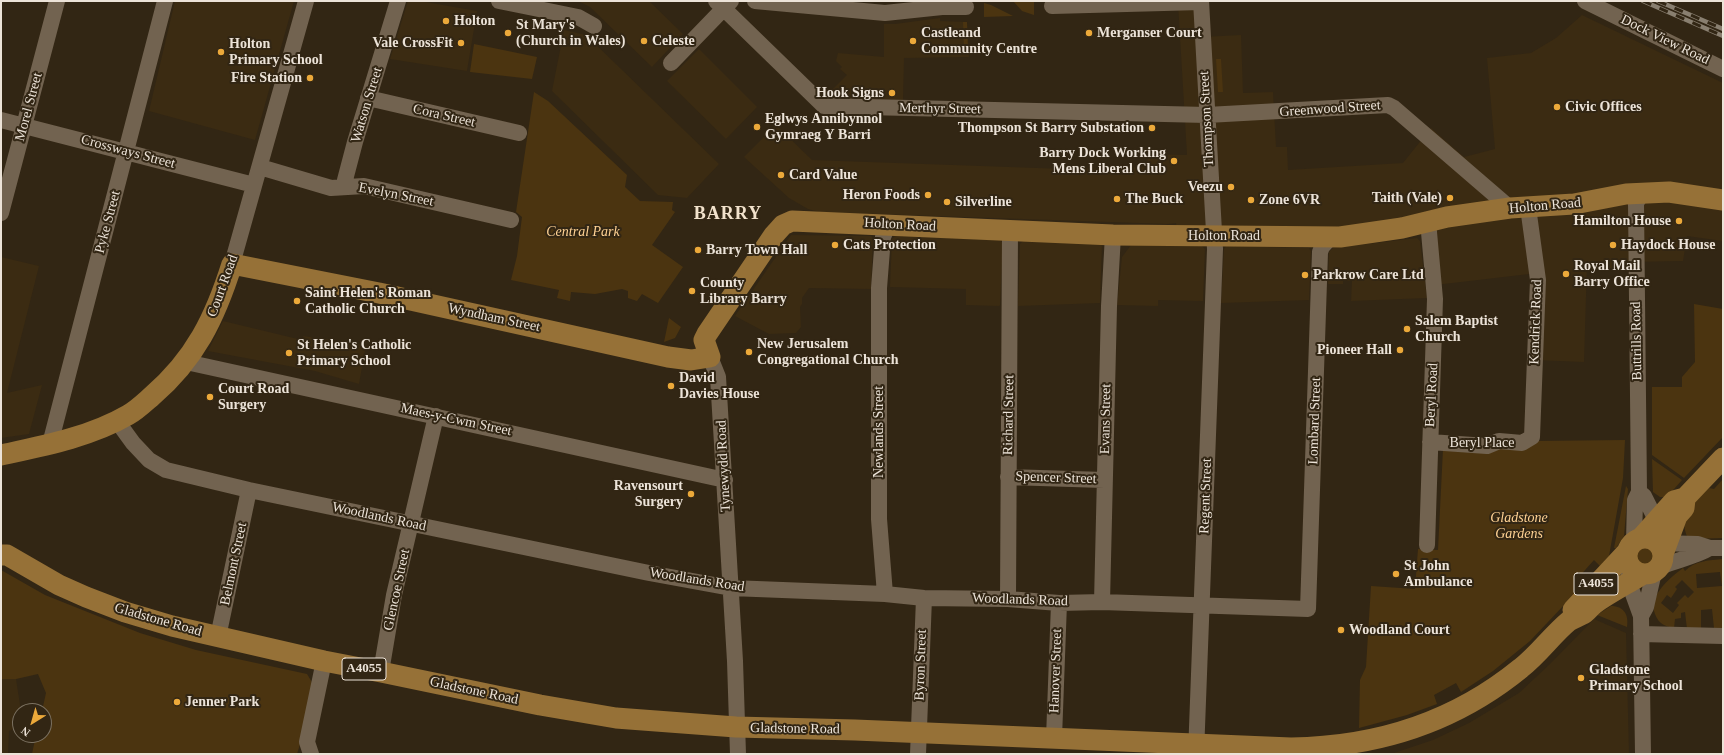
<!DOCTYPE html>
<style>
body{margin:0}
#map{position:relative;width:1724px;height:755px;overflow:hidden;background:#322614;font-family:"Times New Roman",serif}
canvas{display:block}
.frame{position:absolute;inset:0;border:2px solid #ece3d8;pointer-events:none}
.north{position:absolute;left:12px;top:703px;width:40px;height:40px;box-sizing:border-box;background:#322614;border:1px solid #7c7262;border-radius:50%;rotate:217deg;font-size:11px;font-weight:700;line-height:16px;text-align:center;color:#ece3d8}
.north::after{content:'';display:block;margin:auto;width:14px;height:18px;background:#eca93a;clip-path:polygon(50% 0,100% 100%,50% 72%,0 100%)}
</style>
<div id="map">
<canvas width="1724" height="755"></canvas>
<div class="frame"></div>
<div class="north">N</div>
</div>
<script>
const ctx = document.querySelector('canvas').getContext('2d');
ctx.lineJoin = 'round';
function fillPath(path, color) { ctx.fillStyle = color; ctx.fill(path, 'evenodd'); }
function strokePath(path, color, width, dash) { ctx.strokeStyle = color; ctx.lineWidth = width; ctx.lineCap = dash ? 'butt' : 'round'; ctx.setLineDash(dash || []); ctx.stroke(path); }
function drawText(font, color, halo, rows, align = 'center') {
  ctx.font = font + ' "Times New Roman",serif'; ctx.lineWidth = 4; ctx.setLineDash([]); ctx.textBaseline = 'middle'; ctx.strokeStyle = halo; ctx.fillStyle = color; for (const [text, x, y, turn = 0] of rows) {
    ctx.save(); ctx.translate(x, y); ctx.rotate((+turn || 0) * Math.PI / 180); ctx.textAlign = isNaN(turn) ? turn : align; if (halo) ctx.strokeText(text, 0, 0); ctx.fillText(text, 0, 0); ctx.restore();
  }
}
fillPath(new Path2D(`
 M175 1H294L255 140 149 111Z
 M408 1H420L477 11 467 71 390 59Z
 M578 1H649L683 34 652 67 590 7Z
 M1201 2 1203 37 1241 35 1243 93 1273 92 1276 147H1287L1288 170 1403 163 1431 128 1464 157 1495 149 1487 58 1531 53 1556 38 1582 15 1723 83V241L1687 236 1683 261 1625 262 1624 268H1599L1597 262 1587 263 1584 362 1535 360 1538 273 1435 285 1427 222 1177 237 1176 223 1168 224 819 212 808 209 789 198 744 157 776 125 812 160 1065 169 1144 167 1148 164 1147 154 1187 155 1178 3Z
 M940 18V21L967 22 969 57 904 58 903 100 828 98 826 96 847 75 840 69 842 67 836 61 838 53 884 57V24H895Z
 M564 30 586 35 719 164 687 198 658 195 552 91Z
 M699 49 757 107 726 139 667 81Z
 M791 235 871 236 873 238 871 289 809 288 802 298V304L800 307 801 327 796 333 769 334 735 316Z
 M895 236 1000 240 1003 243 1000 305 999 306 966 305V289L890 287 892 239Z
 M1417 238 1420 241 1427 298 1351 301 1352 281H1343V284H1328L1329 252 1333 248Z
 M1024 240 1102 243 1100 303 1018 306 1020 244Z
 M1131 245 1202 246 1205 249 1203 301 1158 300V306L1117 305 1122 257Z
 M1226 246 1309 248 1311 251 1309 300 1221 303 1224 249Z
 M1 257 39 266 7 393 42 385 29 434 1 438Z
 M223 321 302 340 303 336 366 345 359 384 315 371 208 351Z
 M1594 619 1626 633 1629 754H1391L1433 740 1469 723 1519 693 1550 664Z
 M1 679H16L21 711 20 726 9 731 8 754H1Z`), '#3b2b12');
fillPath(new Path2D(`
 M1013 1 1034 2V15L1022 11Z
 M984 3 991 5 1013 16 984 17Z
 M963 22H967L968 53H958L956 50H964Z
 M474 44 537 57 532 79 470 72Z
 M1216 59H1221L1223 92H1218Z
 M534 92 548 101 627 175 625 187 640 201 673 202 672 210 675 212 652 245 683 267 658 303 642 294 637 301 628 298V291L622 289 595 294 571 292 570 301 557 298 559 290 511 280 517 256 522 217 516 212Z
 M1694 304 1723 309V437L1684 478 1652 455V387H1682V377L1695 362Z
 M669 318 681 327 675 338 664 342Z
 M1625 440 1623 478 1609 556 1600 566 1594 560 1577 579 1583 585 1530 641 1493 671 1461 692 1456 683 1434 695 1437 704 1407 715 1359 728 1360 680 1366 667 1371 586 1415 589 1418 549 1438 550 1443 449 1537 441Z
 M1652 459 1682 480 1667 497H1660L1653 492Z
 M1723 479V538L1688 539C1677 512 1691 506 1709 488L1714 489Z
 M1626 486 1628 489 1624 536 1616 548H1614Z
 M1636 557a9 9 0 1 1 18 0a9 9 0 1 1-18 0Z
 M1723 559V628H1714L1712 609 1701 610V629H1687L1685 612 1681 613V618L1675 619 1674 628C1664 626 1659 624 1655 614 1648 595 1670 578 1683 568L1685 571C1694 561 1710 560 1723 559ZM1720 572 1722 586 1697 588 1696 574ZM1682 580 1694 592 1688 598 1685 595 1677 603 1679 605 1673 613 1661 603 1667 595 1671 598 1677 589 1675 587Z
 M1 570 45 595 140 633 196 650 307 674 313 684 302 738 297 754H32L36 735H44V711H42L46 693 38 674 16 679H1Z
 M1611 606C1624 606 1629 615 1627 627L1597 615Z`), '#4b3410');
strokePath(new Path2D(`
 M499 1 578 17 594 26
 M716 1 824 106 1207 115 1388 105 1394 108 1510 208
 M755 1 885 13 942 7H966
 M1585 1 1723 69
 M1052 6 1201 2
 M671 63 731 1
 M368 98 519 133
 M1 120 254 185
 M260 167 331 188 364 186 511 220
 M347 187 345 180 355 142 398 1
 M1 213 57 1
 M232 264 306 1
 M710 357 718 377 735 661 738 754
 M186 362 725 480
 M117 421 133 443 149 460 166 470 249 490 649 573 731 588 885 594 924 598 1008 599 1059 603 1102 602 1308 609 1320 252 1322 247 1331 237
 M1430 442 1487 446 1499 441 1522 443 1532 437 1538 280 1528 207
 M50 444 165 1
 M1008 477 1104 480
 M1639 492 1644 496 1655 518 1654 531
 M1634 542 1635 500 1639 492 1636 203 1643 192
 M1658 543 1698 544 1710 548H1723
 M1427 545 1435 299 1428 221
 M1628 562 1629 583 1641 616 1643 754
 M1660 567C1676 560 1695 557 1710 548
 M885 594 879 519V288L883 237 886 230 892 224
 M1008 599 1010 230
 M1102 602 1109 306 1113 235
 M1641 616 1646 607 1654 572
 M1641 634 1723 636
 M218 637 249 490
 M381 672 394 595 436 416
 M1054 738 1059 603
 M311 754 307 742 324 661
 M918 754 924 598
 M1196 754 1215 249 1201 1`), '#726350', 16);
strokePath(new Path2D(`
 M1 455C43 446 90 437 128 415 137 410 144 403 152 396 195 359 215 318 232 264L379 293 668 357 691 360 710 357 704 340 707 334 774 235 783 225 792 221 1113 235 1340 237 1402 228 1447 217 1510 208 1574 204 1626 194 1669 192 1723 200
 M1627 556a18 18 0 1 1 36 0a18 18 0 1 1-36 0Z
 M1641 538 1674 501 1685 498 1723 458
 M1663 554 1677 516 1684 508 1685 499
 M1 555H7L59 585 86 597 125 612 172 626 324 661 381 672 540 705 616 718 736 727 855 730 1291 748C1376 747 1455 722 1521 668 1539 654 1552 635 1569 621 1573 618 1578 617 1583 614 1587 612 1590 607 1594 604 1609 593 1627 584 1643 574
 M1573 610 1627 552`), '#967137', 21);
const rail = new Path2D(`
 M1643 1 1723 36
 M1658 1 1723 29`);
strokePath(rail, '#897f70', 4.5);
strokePath(rail, '#322614', 3, [9]);
for (const [x, y, r, color] of [
 [446,21,4,"#eca93a"],
 [508,33,4,"#eca93a"],
 [1089,33,4,"#eca93a"],
 [644,41,4,"#eca93a"],
 [913,41,4,"#eca93a"],
 [461,43,4,"#eca93a"],
 [221,52,4,"#eca93a"],
 [310,78,4,"#eca93a"],
 [892,93,4,"#eca93a"],
 [1557,107,4,"#eca93a"],
 [757,127,4,"#eca93a"],
 [1152,128,4,"#eca93a"],
 [1174,161,4,"#eca93a"],
 [781,175,4,"#eca93a"],
 [1231,187,4,"#eca93a"],
 [928,195,4,"#eca93a"],
 [1450,198,4,"#eca93a"],
 [1117,199,4,"#eca93a"],
 [1251,200,4,"#eca93a"],
 [947,202,4,"#eca93a"],
 [1679,221,4,"#eca93a"],
 [835,245,4,"#eca93a"],
 [1613,245,4,"#eca93a"],
 [698,250,4,"#eca93a"],
 [1566,274,4,"#eca93a"],
 [1305,275,4,"#eca93a"],
 [692,291,4,"#eca93a"],
 [297,301,4,"#eca93a"],
 [1407,329,4,"#eca93a"],
 [1400,350,4,"#eca93a"],
 [749,352,4,"#eca93a"],
 [289,353,4,"#eca93a"],
 [671,386,4,"#eca93a"],
 [210,397,4,"#eca93a"],
 [691,494,4,"#eca93a"],
 [1396,574,4,"#eca93a"],
 [1341,630,4,"#eca93a"],
 [1581,678,4,"#eca93a"],
 [177,702,4,"#eca93a"]
]) { const dot = new Path2D(); dot.arc(x, y, r, 0, 2 * Math.PI); ctx.fillStyle = color; ctx.fill(dot); strokePath(dot, '#322614', 1.5); }
for (const [x, y, w] of [
 [1596,584,44],
 [364,669,44]
]) { const box = new Path2D(); box.roundRect(x - w / 2, y - 11, w, 22, 3); ctx.fillStyle = '#322614'; ctx.fill(box); strokePath(box, '#ece3d8', 1); }
drawText('bold 13px', '#ece3d8', null, [
 ["A4055",1596,584],
 ["A4055",364,669]
]);
drawText('bold 14px', '#ece3d8', '#322614', [
 ["Holton",454,21],
 ["St Mary's",516,25],
 ["(Church in Wales)",516,41],
 ["Castleand",921,33],
 ["Community Centre",921,49],
 ["Merganser Court",1097,33],
 ["Celeste",652,41],
 ["Vale CrossFit",453,43,"right"],
 ["Holton",229,44],
 ["Primary School",229,60],
 ["Fire Station",302,78,"right"],
 ["Hook Signs",884,93,"right"],
 ["Civic Offices",1565,107],
 ["Eglwys Annibynnol",765,119],
 ["Gymraeg Y Barri",765,135],
 ["Thompson St Barry Substation",1144,128,"right"],
 ["Barry Dock Working",1166,153,"right"],
 ["Mens Liberal Club",1166,169,"right"],
 ["Card Value",789,175],
 ["Veezu",1223,187,"right"],
 ["Heron Foods",920,195,"right"],
 ["Taith (Vale)",1442,198,"right"],
 ["The Buck",1125,199],
 ["Zone 6VR",1259,200],
 ["Silverline",955,202],
 ["Hamilton House",1671,221,"right"],
 ["Cats Protection",843,245],
 ["Haydock House",1621,245],
 ["Barry Town Hall",706,250],
 ["Royal Mail",1574,266],
 ["Barry Office",1574,282],
 ["Parkrow Care Ltd",1313,275],
 ["County",700,283],
 ["Library Barry",700,299],
 ["Saint Helen's Roman",305,293],
 ["Catholic Church",305,309],
 ["Salem Baptist",1415,321],
 ["Church",1415,337],
 ["New Jerusalem",757,344],
 ["Congregational Church",757,360],
 ["St Helen's Catholic",297,345],
 ["Primary School",297,361],
 ["Pioneer Hall",1392,350,"right"],
 ["David",679,378],
 ["Davies House",679,394],
 ["Court Road",218,389],
 ["Surgery",218,405],
 ["Ravensourt",683,486,"right"],
 ["Surgery",683,502,"right"],
 ["St John",1404,566],
 ["Ambulance",1404,582],
 ["Woodland Court",1349,630],
 ["Gladstone",1589,670],
 ["Primary School",1589,686],
 ["Jenner Park",185,702]
], 'left');
drawText('14px', '#ece3d8', '#322614', [
 ["Dock View Road",1665,40,26],
 ["Watson Street",367,105,-73],
 ["Morel Street",29,107,-75],
 ["Merthyr Street",940,109,1],
 ["Greenwood Street",1330,109,-4],
 ["Cora Street",444,116,13],
 ["Thompson Street",1207,119,-93],
 ["Crossways Street",128,152,15],
 ["Evelyn Street",396,195,11],
 ["Holton Road",1545,206,-5],
 ["Pyke Street",108,222,-75],
 ["Holton Road",900,225,3],
 ["Holton Road",1224,236],
 ["Court Road",223,286,-70],
 ["Wyndham Street",494,318,12],
 ["Kendrick Road",1536,322,-88],
 ["Buttrills Road",1637,341,-91],
 ["Beryl Road",1432,395,-87],
 ["Richard Street",1009,415,-89],
 ["Evans Street",1106,419,-89],
 ["Maes-y-Cwm Street",456,420,12],
 ["Lombard Street",1315,421,-88],
 ["Newlands Street",879,432,-90],
 ["Beryl Place",1482,443],
 ["Tynewydd Road",724,466,-93],
 ["Spencer Street",1056,478,2],
 ["Regent Street",1206,496,-88],
 ["Woodlands Road",379,517,12],
 ["Belmont Street",234,564,-78],
 ["Woodlands Road",697,580,9],
 ["Glencoe Street",397,590,-78],
 ["Woodlands Road",1020,600,2],
 ["Gladstone Road",158,620,16],
 ["Byron Street",921,665,-88],
 ["Hanover Street",1056,671,-88],
 ["Gladstone Road",474,691,12],
 ["Gladstone Road",795,729,1]
]);
drawText('italic 14px', '#fed193', '#322614', [
 ["Central Park",583,232],
 ["Gladstone",1519,518],
 ["Gardens",1519,534]
]);
ctx.letterSpacing = '1px';
drawText('bold 18px', '#f2e2cc', '#322614', [
 ["BARRY",728,214]
]);
ctx.letterSpacing = '0px';
</script>
